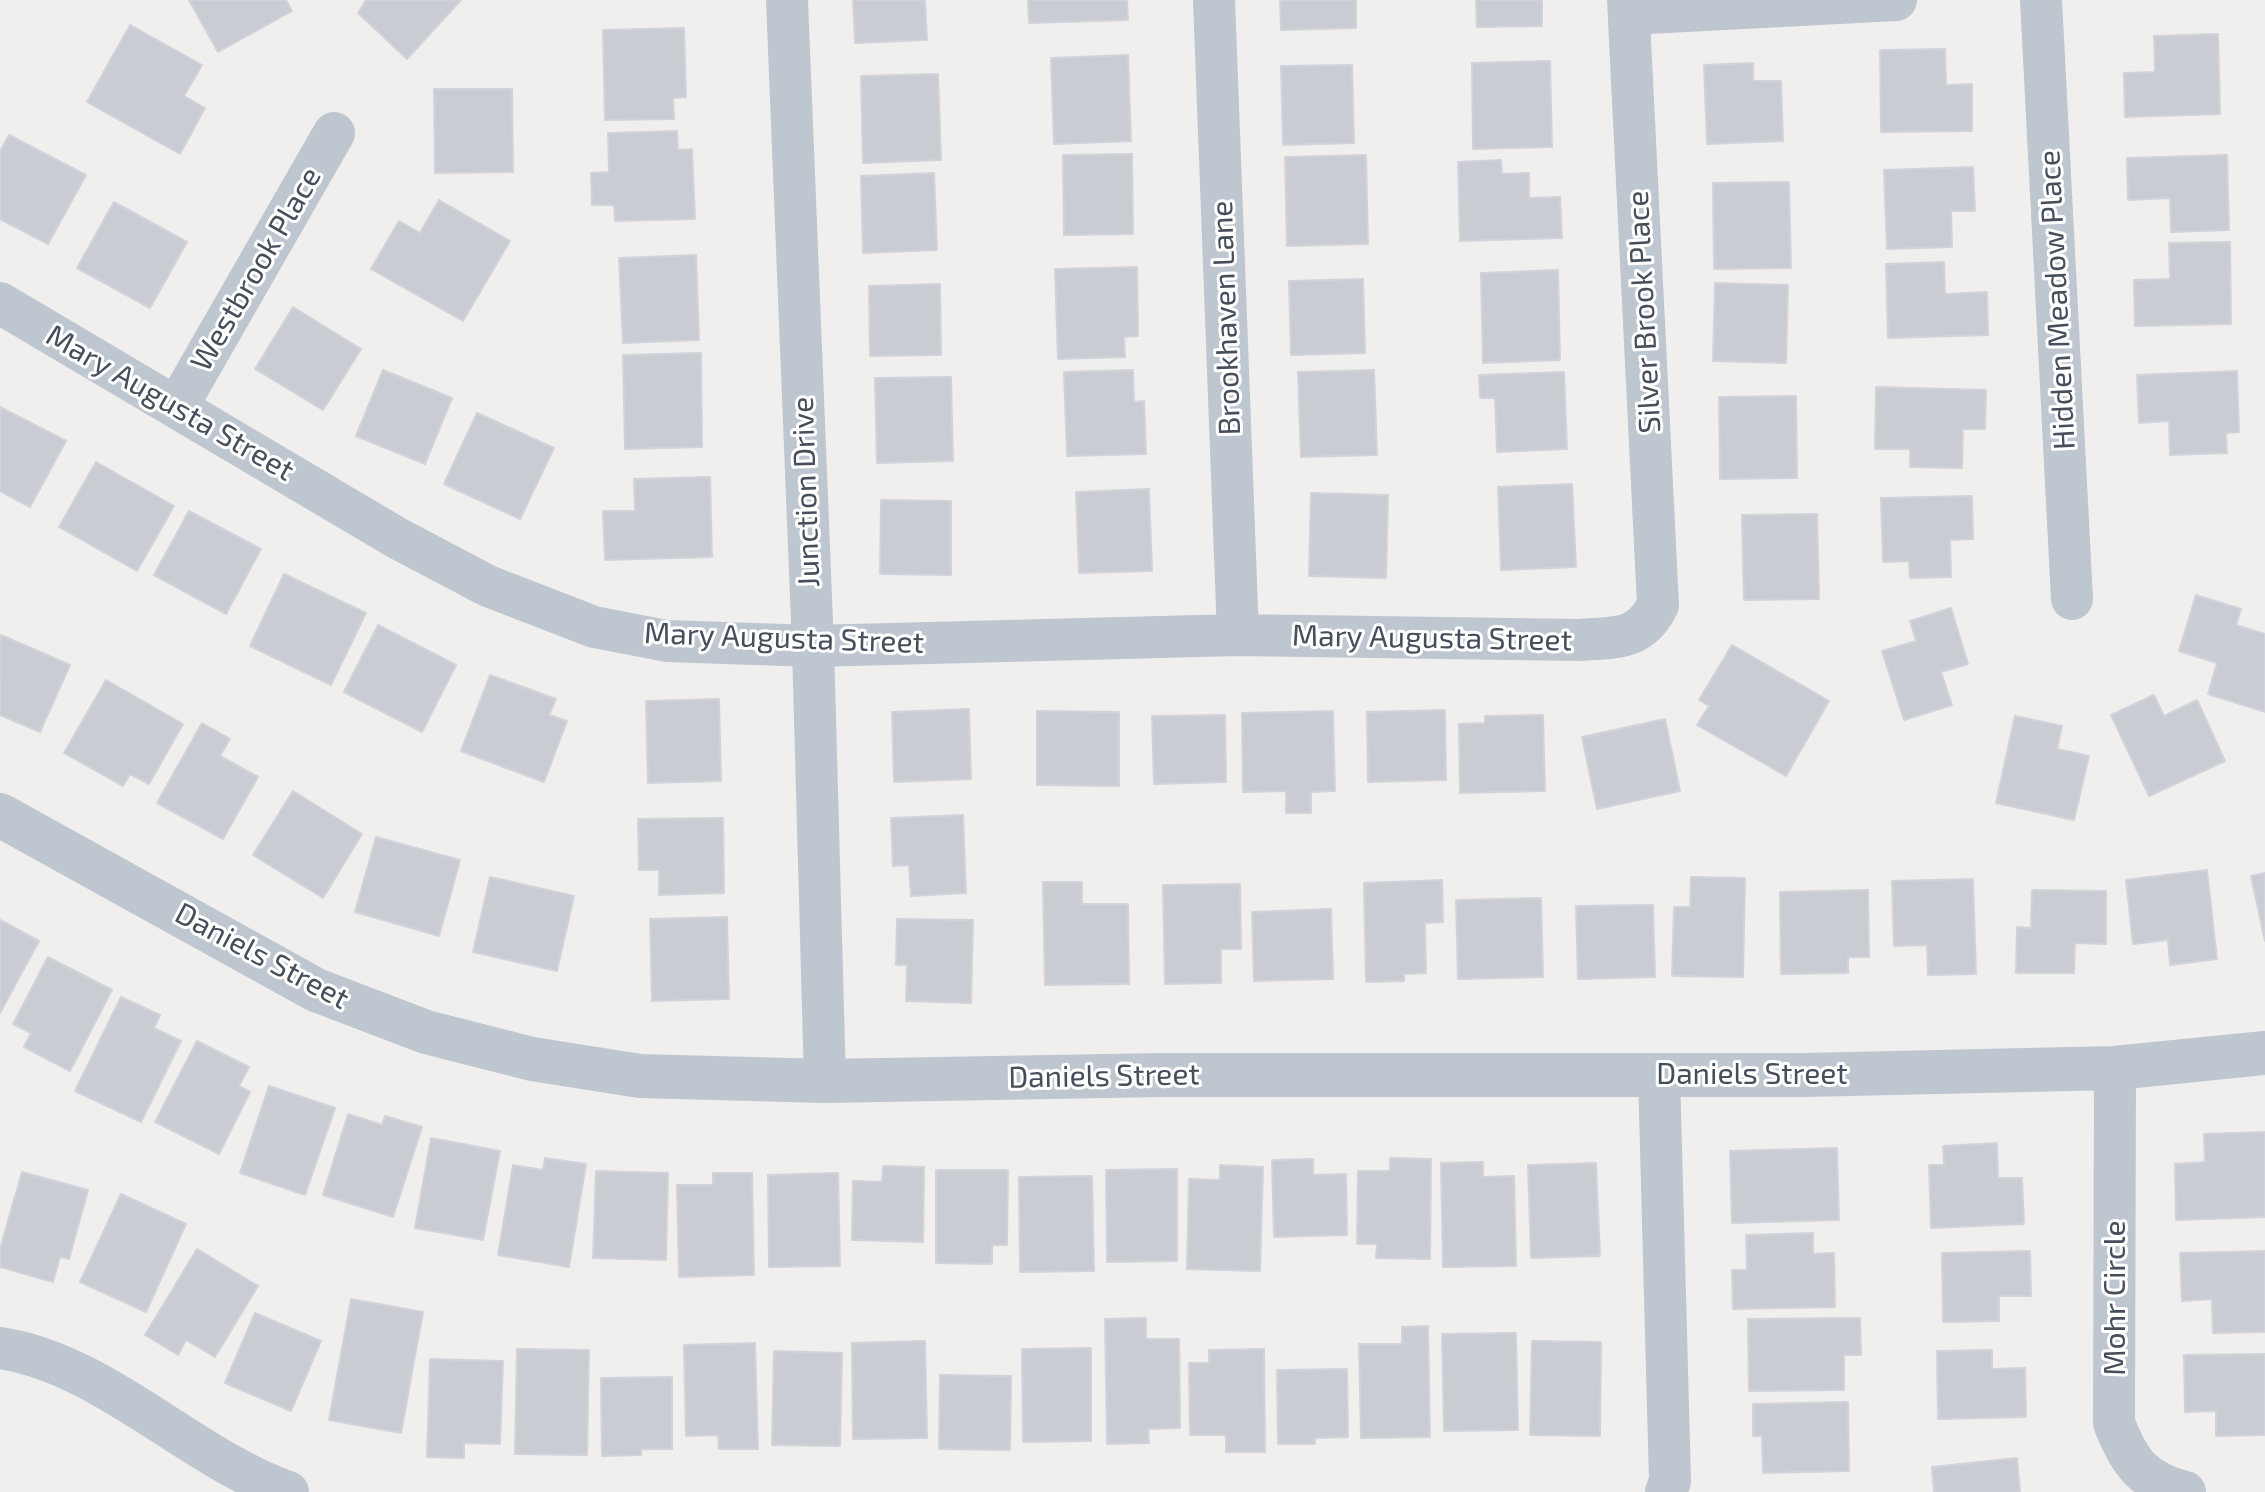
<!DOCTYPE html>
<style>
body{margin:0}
canvas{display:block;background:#f1eeee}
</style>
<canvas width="2265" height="1492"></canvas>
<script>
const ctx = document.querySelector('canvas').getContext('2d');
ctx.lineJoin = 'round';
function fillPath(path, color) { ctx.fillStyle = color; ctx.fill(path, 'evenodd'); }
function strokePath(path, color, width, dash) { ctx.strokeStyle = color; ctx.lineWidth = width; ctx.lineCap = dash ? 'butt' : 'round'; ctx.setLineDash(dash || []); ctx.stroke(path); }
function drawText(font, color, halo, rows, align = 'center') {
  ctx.font = font + ' "Exo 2",sans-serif'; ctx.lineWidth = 6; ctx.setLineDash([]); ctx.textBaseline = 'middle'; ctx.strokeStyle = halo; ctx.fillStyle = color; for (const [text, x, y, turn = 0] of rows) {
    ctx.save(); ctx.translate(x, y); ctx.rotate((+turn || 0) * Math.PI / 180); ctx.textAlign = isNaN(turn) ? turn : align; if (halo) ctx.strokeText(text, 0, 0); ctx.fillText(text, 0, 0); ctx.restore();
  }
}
const building = new Path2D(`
 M189 0H286L292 11 218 52Z
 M366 0H461L407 59 358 13Z
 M853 0H925L927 40 855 43Z
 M1028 0H1127L1128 20 1029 23Z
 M1280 0H1356V28L1281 30Z
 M1476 0H1542V26L1477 27Z
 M130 25 202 65 184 96 205 108 180 154 87 102Z
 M684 28 686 97 673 98 674 119 605 120 603 30Z
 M2218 34 2220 114 2125 117 2124 73 2155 72 2154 36Z
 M1945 49 1946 85 1972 84V131L1881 132 1880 50Z
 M1128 55 1131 141 1054 144 1051 58Z
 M1550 61 1552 147 1473 149 1472 63Z
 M1753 63V81H1781L1783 141 1707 144 1704 65Z
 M1352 65 1354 143 1283 145 1281 66Z
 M938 74 941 160 863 163 861 76Z
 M434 89H512L513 172 435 173Z
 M677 131 678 150 692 149 695 219 615 221 614 205H592L591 173 609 172 608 133Z
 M9 135 86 175 48 244 0 219V151Z
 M1132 154 1133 234 1064 235 1063 155Z
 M1366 155 1368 244 1287 246 1285 157Z
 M2227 155 2229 230 2171 232 2170 198 2128 200 2127 158Z
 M1501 160 1502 174 1529 173V198L1560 197 1562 238 1460 241 1458 162Z
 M1973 167 1975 211H1951L1952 247 1887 249 1884 170Z
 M934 173 937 250 863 253 861 176Z
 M1789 182 1791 268 1714 269 1713 183Z
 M439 200 510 241 463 321 371 269 399 221 420 233Z
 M114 202 187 242 150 308 77 268Z
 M2230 242 2231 324 2135 326 2134 280 2170 279 2169 243Z
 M696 255 699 340 623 343 619 258Z
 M1944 262 1945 294 1987 292 1988 335 1888 338 1886 264Z
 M1137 267 1138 336 1124 337 1125 357 1058 359 1055 269Z
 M1558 270 1560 360 1483 363 1481 273Z
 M1363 279 1365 353 1291 355 1289 281Z
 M1715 283 1788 285 1786 363 1713 361Z
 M940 284 941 355 870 356 869 286Z
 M293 307 361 349 323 410 255 369Z
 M701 353 702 447 625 449 623 355Z
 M383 370 452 398 425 464 356 436Z
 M1133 370 1134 402 1144 401 1146 454 1067 456 1064 372Z
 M1374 370 1377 455 1301 457 1298 372Z
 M2237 371 2239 432 2226 433 2227 453 2170 455 2169 421 2139 423 2137 375Z
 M1564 372 1567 449 1497 452 1495 398H1480L1479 375Z
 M951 377 953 461 877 463 875 378Z
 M1876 387 1986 390 1985 429H1963L1962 468 1910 467V449H1875Z
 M1796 396 1797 478 1720 479 1719 397Z
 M0 407 66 441 30 507 0 491Z
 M477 413 554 448 520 519 444 484Z
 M96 462 174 506 137 571 59 527Z
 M710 477 712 557 605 560 603 511H635L634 479Z
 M1572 484 1576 567 1501 570 1498 487Z
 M1149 489 1152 571 1079 573 1076 492Z
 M1311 493 1388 495 1386 578 1309 576Z
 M1972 496 1973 539 1950 540 1951 577 1910 578 1909 561 1883 562 1881 498Z
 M881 500 951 501V575L880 574Z
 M189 511 261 549 226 614 154 575Z
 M1817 514 1819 599 1744 600 1742 515Z
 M284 574 366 613 331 685 250 646Z
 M2196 595 2241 609 2236 625 2265 634V712L2208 694 2217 663 2179 651Z
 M1951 608 1968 664 1941 672 1952 705 1904 720 1882 651 1916 641 1910 621Z
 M378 625 456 665 422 732 344 692Z
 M1 635 70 665 40 732 0 715Z
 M1732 645 1829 701 1786 776 1697 725 1709 706 1699 700Z
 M490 675 556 699 549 715 567 721 544 782 461 751Z
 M106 680 183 724 149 784 130 774 123 786 64 753Z
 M2154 695 2164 716 2197 700 2225 761 2149 796 2111 715Z
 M719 699 721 781 648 783 646 701Z
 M969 709 971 779 894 782 892 712Z
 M1445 710 1446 780 1368 782 1367 712Z
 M1037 711 1119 712V786L1037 785Z
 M1333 711 1335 791 1311 792V813H1286V791L1243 792 1242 713Z
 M1225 715 1226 782 1154 784 1152 716Z
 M1543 715 1545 791 1460 793 1459 724 1485 723V716Z
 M2015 716 2062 726 2057 749 2089 756 2074 820 1996 803Z
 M1665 719 1680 791 1597 809 1582 737Z
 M202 723 230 739 220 756 258 777 223 839 157 803Z
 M293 791 362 834 323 898 253 855Z
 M963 815 966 893 911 896 909 865 893 866 891 818Z
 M723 818 724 893 659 895V870H639L638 819Z
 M376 837 460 860 439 936 355 912Z
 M2207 870 2217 959 2170 965 2168 940 2133 944 2126 880Z
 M2265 873V941L2251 876Z
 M490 877 574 896 557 971 473 952Z
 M1691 877 1745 878 1743 977 1672 976 1674 907H1690Z
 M1973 879 1976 974 1928 975 1927 945 1894 946 1892 881Z
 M1442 880 1443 922 1425 923 1426 973 1404 974V981L1366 982 1364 883Z
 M1043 882H1082V904H1128L1129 984 1045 985Z
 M1240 884 1241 949H1221V983L1165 984 1163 885Z
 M1868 890 1869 957H1848V973L1781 974 1780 892Z
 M2032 890 2106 891V944L2075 943 2074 973H2016L2017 927 2031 928Z
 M1541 898 1543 977 1458 979 1456 900Z
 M1653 905 1655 977 1578 979 1576 906Z
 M1331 909 1333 979 1254 981 1252 912Z
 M727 917 729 999 652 1001 650 919Z
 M897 919 973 920 971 1003 906 1001 907 965H896Z
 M0 920 39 941 0 1013Z
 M48 957 112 990 70 1071 24 1047 31 1033 13 1024Z
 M121 997 160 1015 154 1028 181 1041 141 1122 75 1091Z
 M197 1041 249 1067 239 1086 250 1092 219 1154 155 1122Z
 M269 1086 335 1108 305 1195 240 1173Z
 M348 1114 382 1125 385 1116 422 1127 393 1217 323 1195Z
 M2265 1132V1217L2176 1220 2175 1164 2205 1162 2204 1134Z
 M431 1138 500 1151 483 1240 415 1228Z
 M1997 1143 1998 1178H2022L2024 1224 1931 1228 1929 1165H1944L1943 1146Z
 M1837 1148 1839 1220 1732 1223 1730 1151Z
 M545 1158 586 1164 569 1267 498 1255 513 1165 543 1170Z
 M1390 1158 1431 1159 1430 1259 1376 1258 1377 1244H1357L1358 1171H1390Z
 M1313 1159V1175L1346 1174 1347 1235 1274 1237 1272 1160Z
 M1483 1162V1177L1514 1176 1516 1266 1443 1267 1441 1163Z
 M1596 1163 1600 1256 1531 1258 1528 1165Z
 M1220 1165 1263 1167 1260 1271 1187 1269 1189 1179 1220 1180Z
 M883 1166 924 1167 923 1242 852 1240 853 1181 882 1182Z
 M1177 1169V1261L1107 1262 1106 1170Z
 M936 1170H1008L1007 1245H992V1264L936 1263Z
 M596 1171 668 1173 666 1260 593 1258Z
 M22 1172 88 1190 69 1259 60 1257 53 1282 0 1267V1249Z
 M713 1173H752L754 1275 679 1277 677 1185H713Z
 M838 1173 840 1266 769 1267 768 1175Z
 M1092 1176 1094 1271 1020 1272 1019 1177Z
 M121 1194 186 1224 146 1312 80 1282Z
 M1813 1233V1254L1834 1253 1835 1307 1733 1309 1732 1270H1747L1746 1235Z
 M197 1249 258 1286 215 1357 186 1340 178 1355 145 1335Z
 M2030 1251 2031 1296H1999V1321L1943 1322 1942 1253Z
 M2265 1251V1332L2213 1333 2212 1299 2182 1301 2180 1253Z
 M351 1299 423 1312 401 1433 329 1420Z
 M255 1313 321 1341 291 1411 225 1383Z
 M1146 1318V1339H1179L1180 1428 1148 1429 1149 1443 1107 1444 1105 1319Z
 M1860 1318 1861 1355H1844V1390L1749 1391 1748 1319Z
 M1428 1326 1430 1437 1361 1438 1359 1344H1402V1327Z
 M1516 1333 1518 1430 1444 1431 1442 1334Z
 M925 1341 927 1438 853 1439 852 1343Z
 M1532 1341 1601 1342 1600 1436 1530 1435Z
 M755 1343 758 1449H719L718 1435 686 1436 684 1345Z
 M1091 1348V1441L1023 1442 1022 1349Z
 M517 1349 589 1350 587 1455 515 1454Z
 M1264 1349 1265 1452H1226V1435H1190L1189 1363H1209V1350Z
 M1992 1350V1369L2025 1368 2026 1417 1938 1419 1937 1351Z
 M774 1351 842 1353 840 1446 772 1445Z
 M2265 1354V1435L2216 1436V1411L2185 1412 2184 1355Z
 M430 1359 503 1361 500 1444 464 1443V1458L427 1457Z
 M1347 1369 1348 1437 1315 1438V1444H1278L1277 1370Z
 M940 1375 1011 1376 1010 1450 939 1449Z
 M672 1377V1449H641V1455L602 1456 601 1378Z
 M1848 1402 1849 1471 1763 1473 1762 1436H1753V1404Z
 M2017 1458 2020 1492H1934L1932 1467Z`);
fillPath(building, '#caccd4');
strokePath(building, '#d2d3da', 2);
strokePath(new Path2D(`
 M787 0 813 646 825 1081
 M1214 0 1238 635
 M2041 0 2072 599
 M1629 14 1896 0
 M0 303 397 538 488 586 594 627 667 641 813 646 1238 635 1580 640C1616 637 1640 641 1658 605L1628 0
 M178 405 334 133
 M2115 1068 2114 1423C2129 1462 2143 1482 2185 1492
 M1659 1074 1670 1481 1666 1492
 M0 1348C105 1364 189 1457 288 1492`), '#bec6d0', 42);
strokePath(new Path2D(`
 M0 815 316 990 426 1032 532 1059 640 1076 825 1081 1162 1075H1805L2115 1068 2265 1053`), '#bec6d0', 44);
drawText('30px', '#464e5b', '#fff', [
 ["Westbrook Place",256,269,-60],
 ["Hidden Meadow Place",2057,300,-93],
 ["Silver Brook Place",1644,312,-93],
 ["Brookhaven Lane",1226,318,-92],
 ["Mary Augusta Street",170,403,30],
 ["Junction Drive",806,492,-92],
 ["Mary Augusta Street",784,638,2],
 ["Mary Augusta Street",1432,638,1],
 ["Daniels Street",262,956,28],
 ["Daniels Street",1752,1074],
 ["Daniels Street",1104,1076,-1],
 ["Mohr Circle",2115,1298,-90]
]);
</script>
